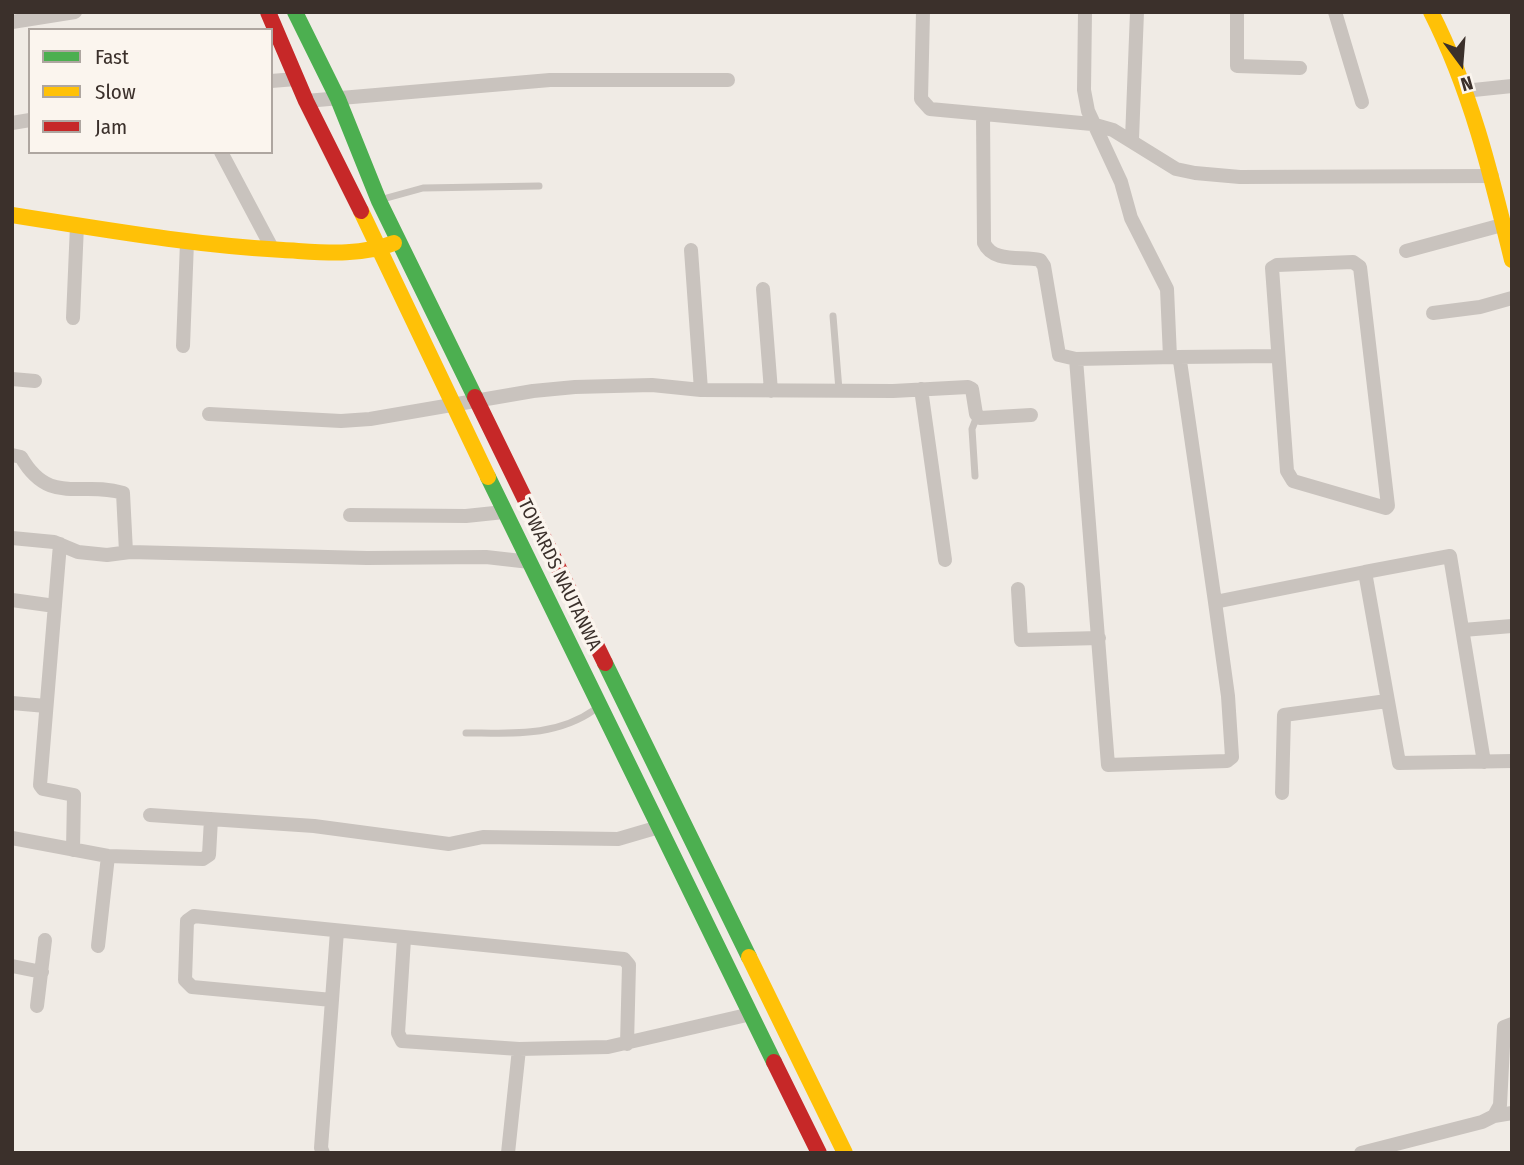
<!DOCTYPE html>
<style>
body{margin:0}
#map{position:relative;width:1524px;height:1165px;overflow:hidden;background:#f0ebe5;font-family:"Fira Sans Condensed",sans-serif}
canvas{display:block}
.frame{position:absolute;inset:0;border:14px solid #3b302b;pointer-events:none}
.legend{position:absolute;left:28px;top:28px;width:245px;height:126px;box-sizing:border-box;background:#fbf5ee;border:2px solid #aea6a0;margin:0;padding:9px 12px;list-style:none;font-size:21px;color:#3b302b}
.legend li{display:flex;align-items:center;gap:14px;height:35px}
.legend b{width:35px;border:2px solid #aea6a0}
.north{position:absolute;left:1426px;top:28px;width:70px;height:70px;-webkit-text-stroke:5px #fbf5ee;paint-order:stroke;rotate:164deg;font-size:19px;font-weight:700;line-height:28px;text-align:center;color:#3b302b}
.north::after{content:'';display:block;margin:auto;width:24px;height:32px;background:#3b302b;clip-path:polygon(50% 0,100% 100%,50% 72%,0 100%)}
</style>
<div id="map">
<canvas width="1524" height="1165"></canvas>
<div class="frame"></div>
<ul class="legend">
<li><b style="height:9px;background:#4caf50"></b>Fast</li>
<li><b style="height:9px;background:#ffc107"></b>Slow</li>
<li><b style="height:9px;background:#c62828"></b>Jam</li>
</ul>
<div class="north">N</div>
</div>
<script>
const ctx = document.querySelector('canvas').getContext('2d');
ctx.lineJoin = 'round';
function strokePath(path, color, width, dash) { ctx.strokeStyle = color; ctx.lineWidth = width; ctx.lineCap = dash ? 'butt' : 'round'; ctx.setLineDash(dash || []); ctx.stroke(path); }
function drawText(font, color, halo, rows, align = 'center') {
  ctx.font = font + ' "Fira Sans Condensed",sans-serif'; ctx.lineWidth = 7; ctx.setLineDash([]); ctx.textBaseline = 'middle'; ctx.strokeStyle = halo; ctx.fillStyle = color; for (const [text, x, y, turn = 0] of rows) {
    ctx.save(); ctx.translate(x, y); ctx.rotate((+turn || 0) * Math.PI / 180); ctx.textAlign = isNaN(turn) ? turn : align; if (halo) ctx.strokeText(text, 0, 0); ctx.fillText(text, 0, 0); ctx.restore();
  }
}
strokePath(new Path2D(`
 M383 199 423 188 539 186
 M833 316 839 390
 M975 476 972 429 977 416
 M466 733C511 733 556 737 594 710`), '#c9c3be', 7);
strokePath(new Path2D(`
 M923 12 921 99 930 109 1092 124 1113 130 1176 169 1195 173 1240 177 1492 176
 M1085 12 1084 90 1088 111 1121 182 1131 218 1167 289 1170 357
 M1237 12V66L1300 68
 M1335 12 1362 102
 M12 22 75 12
 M271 81 296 79
 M1464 91 1512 86
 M306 101 550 80H728
 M983 115 984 243C993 263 1021 256 1040 260L1044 266 1059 355 1076 359 1175 357 1180 361 1215 602 1365 572 1399 763 1512 761
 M12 123 30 120
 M1132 139 1137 12
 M221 152 273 250
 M691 250 701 390
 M1406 251 1502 225
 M1353 262 1360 267 1388 506 1386 508 1293 481 1287 471 1272 268 1277 265Z
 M763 289 771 391
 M1433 313 1480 307 1512 298
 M73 318 77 225
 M183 346 187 242
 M1178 357 1278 356
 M1076 359 1108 765 1227 761 1232 757 1228 696 1215 602
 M12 379 35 381
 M921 389 945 560
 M209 414 341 421 370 419 533 391 575 387 652 385 701 390 893 391 968 387 972 389 976 414 980 418 1031 415
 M12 455 21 457C50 507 81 480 123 493L126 552
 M350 515 466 516 504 512
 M12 538 54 542 78 552 107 555 130 552 367 558 486 557 530 562
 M60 544 40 785 43 789 74 795 73 850
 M1365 572 1450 556 1484 762
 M1018 589 1021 640 1099 638
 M12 600 55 606
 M1463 630 1512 626
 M12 703 46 706
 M1282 793 1284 715 1387 701
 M150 815 314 826 449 844 483 837 618 839 659 827
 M12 838 108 856 203 859 209 855 211 819
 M337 931 332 1000 192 987 185 980 187 921 194 916 624 959 629 965 627 1044
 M404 939 398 1033 402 1041 519 1049 608 1047 751 1014
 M98 946 108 856
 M12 966 42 972
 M37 1006 45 940
 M1494 1116 1512 1113
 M323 1153 321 1148 332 1000
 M508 1153 519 1049
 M1361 1153 1482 1122 1494 1116 1500 1105 1504 1027 1512 1024`), '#c9c3be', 14);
strokePath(new Path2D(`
 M295 12 338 99 379 201 475 397
 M488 477 774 1062
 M605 663 749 957`), '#4caf50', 16);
strokePath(new Path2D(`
 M1431 12C1471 91 1491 174 1512 260
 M361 211 488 477
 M12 215C102 229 192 245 283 250 320 252 358 257 394 243
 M749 957 845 1153`), '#ffc107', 16);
strokePath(new Path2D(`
 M268 12 306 101 361 211
 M475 397 605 663
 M774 1062 819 1153`), '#c62828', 16);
drawText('19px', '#3b302b', '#fbf5ee', [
 ["TOWARDS NAUTANWA",559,575,64]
]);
</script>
